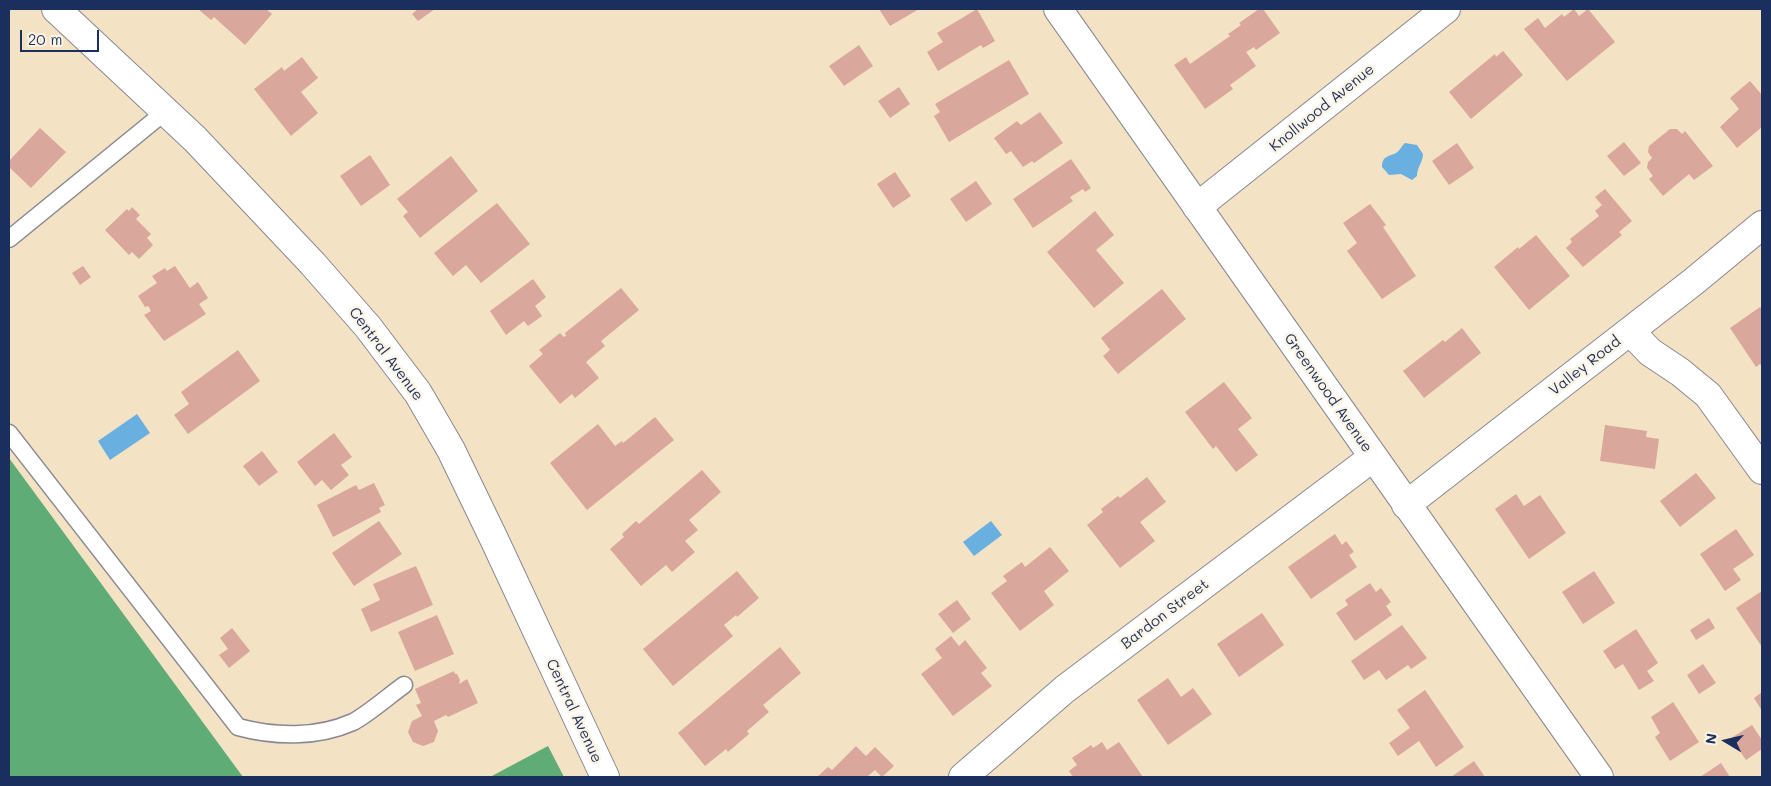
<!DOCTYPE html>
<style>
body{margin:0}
#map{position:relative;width:1771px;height:786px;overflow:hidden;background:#f4e2c5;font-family:Mali,sans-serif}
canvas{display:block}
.frame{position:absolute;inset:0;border:10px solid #1b2f5e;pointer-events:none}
.north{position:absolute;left:1701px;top:716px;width:50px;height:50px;-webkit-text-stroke:4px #fcf5e5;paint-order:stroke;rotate:279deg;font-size:14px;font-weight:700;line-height:20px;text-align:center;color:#1b2f5e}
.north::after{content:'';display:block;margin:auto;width:18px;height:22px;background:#1b2f5e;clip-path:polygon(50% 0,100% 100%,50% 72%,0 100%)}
.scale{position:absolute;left:20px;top:30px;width:79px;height:22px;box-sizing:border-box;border:2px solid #1b2f5e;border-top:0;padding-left:6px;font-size:15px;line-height:18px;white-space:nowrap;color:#1b2f5e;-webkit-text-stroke:4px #fcf5e5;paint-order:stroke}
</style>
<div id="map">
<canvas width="1771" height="786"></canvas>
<div class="frame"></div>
<div class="north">N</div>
<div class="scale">20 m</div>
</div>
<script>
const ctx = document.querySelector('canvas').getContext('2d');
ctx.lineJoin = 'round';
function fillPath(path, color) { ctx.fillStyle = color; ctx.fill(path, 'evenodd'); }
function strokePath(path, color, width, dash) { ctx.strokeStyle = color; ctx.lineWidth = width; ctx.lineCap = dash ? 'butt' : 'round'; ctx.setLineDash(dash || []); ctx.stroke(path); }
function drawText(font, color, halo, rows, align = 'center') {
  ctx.font = font + ' Mali,sans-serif'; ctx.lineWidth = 5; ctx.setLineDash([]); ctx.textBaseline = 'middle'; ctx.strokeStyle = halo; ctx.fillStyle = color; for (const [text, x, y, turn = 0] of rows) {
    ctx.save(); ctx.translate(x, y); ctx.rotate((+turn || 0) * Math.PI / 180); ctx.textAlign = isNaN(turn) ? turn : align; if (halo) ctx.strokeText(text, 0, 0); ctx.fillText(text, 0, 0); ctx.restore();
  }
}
fillPath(new Path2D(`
 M9 458 243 777H9Z
 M548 746 564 777H490Z`), '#60ac76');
fillPath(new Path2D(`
 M1405 143 1417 145 1423 154C1423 162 1417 167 1417 176L1412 180 1401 174 1389 175 1382 167C1382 156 1388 157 1396 153 1401 150 1401 146 1405 143Z
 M137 414 150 433 110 460 98 441Z
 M991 521 1002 535 974 556 963 542Z`), '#69afdf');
fillPath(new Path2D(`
 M198 9H266L272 14 245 45 214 17 211 20Z
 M418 9H435L418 21 412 14Z
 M879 9H919L890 26Z
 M977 9 995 41 983 48 981 45 938 71 927 52 943 42 937 33Z
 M1259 9H1263L1280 33 1256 50 1254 47 1246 52 1256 66 1230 85 1233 89 1205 109 1174 65 1186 57 1190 64 1230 36 1228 34 1241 25 1239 23Z
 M1574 9 1579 16 1588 9 1615 42 1567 81 1524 29 1538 18 1545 28 1562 14 1564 17Z
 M859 45 873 66 844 86 829 66Z
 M1503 51 1523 75 1471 119 1449 92 1495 54 1496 57Z
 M302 57 318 78 301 92 318 113 291 136 254 89 282 67 284 71Z
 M1009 60 1029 94 949 142 934 116 940 112 935 104Z
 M1750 81 1762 95V127L1737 148 1720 127 1739 109 1730 98Z
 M899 87 910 104 890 118 878 101Z
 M1040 112 1063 143 1034 163 1032 161 1023 167 1011 151 1006 154 994 138 1017 121 1021 125Z
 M40 128 66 152 31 188 9 167V161Z
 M1670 129H1677L1682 134 1685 131 1713 166 1694 180 1689 174 1663 196 1649 179 1653 176 1647 168 1648 162 1652 158 1648 152 1649 146Z
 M1624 142 1641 163 1624 176 1607 156Z
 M1457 143 1474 168 1449 185 1432 161Z
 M370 155 390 185 361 206 340 176Z
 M451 156 478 191 420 238 403 216 408 212 397 199Z
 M1071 159 1091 188 1085 192 1083 189 1070 197 1073 201 1033 228 1013 199Z
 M895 172 911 196 893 208 877 184Z
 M976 181 992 204 966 222 950 199Z
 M1605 189 1632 221 1619 232 1622 235 1583 267 1566 248 1572 242 1570 239 1599 216 1595 211 1602 205 1595 197Z
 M497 203 530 244 481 283 466 265 453 276 434 253Z
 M1370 204 1386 225 1383 227 1416 276 1382 299 1347 251 1357 243 1343 223Z
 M132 207 140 215 136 219 151 234 147 238 153 245 139 259 132 252 129 255 105 230 127 209 129 211Z
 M1095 211 1114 235 1096 250 1124 283 1094 308 1047 252Z
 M1536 235 1570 276 1529 310 1494 267 1518 247 1519 249Z
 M83 266 91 277 80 285 72 273Z
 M175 266 190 288 198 282 208 298 199 304 206 314 164 341 144 315 151 311 148 306 145 307 138 296 157 283 152 276 165 268 167 271Z
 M533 279 546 297 535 306 542 316 528 326 524 321 506 335 490 311Z
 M621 288 639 310 601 341 605 346 586 362 599 378 575 398 572 394 560 404 529 366 543 354 539 350 560 333 564 337 566 336 565 333Z
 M1162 289 1186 319 1118 374 1103 356 1110 350 1101 338Z
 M1760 307 1762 309V366L1760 364 1756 367 1730 328Z
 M1462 328 1481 353 1424 398 1403 371 1443 340 1445 342Z
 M238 350 260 381 188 434 174 415 189 404 181 392Z
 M1224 382 1252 418 1238 429 1258 455 1236 472 1216 446 1213 449 1185 412Z
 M655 417 674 440 587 510 550 463 598 424 615 446 622 441 623 443Z
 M1605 425 1647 431 1646 437 1659 439 1655 469 1600 461Z
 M334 433 352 457 341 465 349 475 331 490 322 480 315 486 297 462Z
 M262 451 278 472 259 486 243 466Z
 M702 470 721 492 689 520 698 530 685 541 695 552 672 572 666 565 641 586 610 549 624 537 622 534 636 521 639 524Z
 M1696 473 1716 498 1680 527 1660 501Z
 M1147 477 1166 502 1140 522 1155 541 1120 568 1087 525 1103 512 1101 509 1118 496 1120 498Z
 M374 483 385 505 379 508 381 512 333 537 317 505 356 485 359 490Z
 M1516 494 1524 506 1540 495 1566 533 1529 559 1495 509Z
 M379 521 402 554 354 586 332 553Z
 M1736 529 1754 555 1733 569 1741 580 1725 591 1700 554Z
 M1335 534 1342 545 1346 541 1354 552 1349 555 1357 567 1311 599 1288 567Z
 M1050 547 1069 571 1044 591 1054 605 1020 631 991 593 1007 581 1003 576 1022 562 1025 567Z
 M416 566 433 605 371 632 361 609 380 600 373 584Z
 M737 571 759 598 737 617 736 615 724 625 733 636 673 686 643 649Z
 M1594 571 1615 603 1583 624 1562 592Z
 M1370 583 1376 592 1381 588 1391 602 1386 606 1392 615 1355 641 1336 613 1348 605 1345 600Z
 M1762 591V647L1736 608Z
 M957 600 971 619 953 633 938 614Z
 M1262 613 1284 645 1239 677 1217 644Z
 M437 615 454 654 415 671 398 632Z
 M1709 618 1715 628 1696 640 1690 630Z
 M1402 625 1427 658 1411 669 1408 665 1386 680 1379 670 1364 680 1351 661Z
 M232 628 250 651 229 668 219 655 228 649 220 638Z
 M1636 629 1658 663 1647 671 1654 681 1639 690 1623 664 1615 669 1603 651Z
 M951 636 959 646 965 640 987 668 981 673 992 686 953 716 921 674 942 658 935 649Z
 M780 647 801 673 763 705 769 712 747 731 749 734 728 752 726 749 705 766 678 733Z
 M1703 664 1716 683 1699 694 1687 675Z
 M454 671 455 674H457L460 680 459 684 467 679 478 703 448 717 446 715 434 721 438 731 434 742 423 746 413 742 408 732 412 721 422 716 416 705 421 703 415 689Z
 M1168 678 1181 697 1193 688 1212 714 1168 745 1137 700Z
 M1425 690 1464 747 1436 767 1419 741 1398 756 1389 743 1410 728 1397 710Z
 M1762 692V711L1754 698Z
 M1673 702 1699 742 1670 761 1655 737 1660 733 1651 717Z
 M1752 725 1762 740V749L1746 760 1731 738Z
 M1102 742 1107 750 1119 742 1143 777H1073L1069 771 1077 765 1072 758 1091 745 1093 748Z
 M856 746 866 756 875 747 894 766 882 777 875 770 867 777H817L828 767 832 770Z
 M1474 761 1485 777H1451Z
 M1721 763 1730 777H1700Z`), '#d9a79b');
const lane = new Path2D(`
 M9 239 166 111
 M9 433 238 727C275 737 317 738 353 722 367 715 390 695 404 685`);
const street = new Path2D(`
 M1197 207 1446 9
 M1630 331 1650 352 1680 372 1708 395 1762 470
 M1406 505 1693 282 1762 225
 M963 777 1065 689 1372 458`);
const secondary = new Path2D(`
 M56 9 195 139 313 264 368 327 418 393 451 450 494 539 605 777
 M1058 9 1599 777`);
strokePath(lane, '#888892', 19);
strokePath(street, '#888892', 30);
strokePath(secondary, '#888892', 30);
strokePath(lane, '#fff', 16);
strokePath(street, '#fff', 28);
strokePath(secondary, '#fff', 28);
drawText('15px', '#1b2f5e', '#fcf5e5', [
 ["Knollwood Avenue",1322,108,-39],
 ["Central Avenue",386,354,53],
 ["Valley Road",1585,366,-38],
 ["Greenwood Avenue",1328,393,55],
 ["Bardon Street",1165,614,-37],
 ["Central Avenue",574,711,65]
]);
</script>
